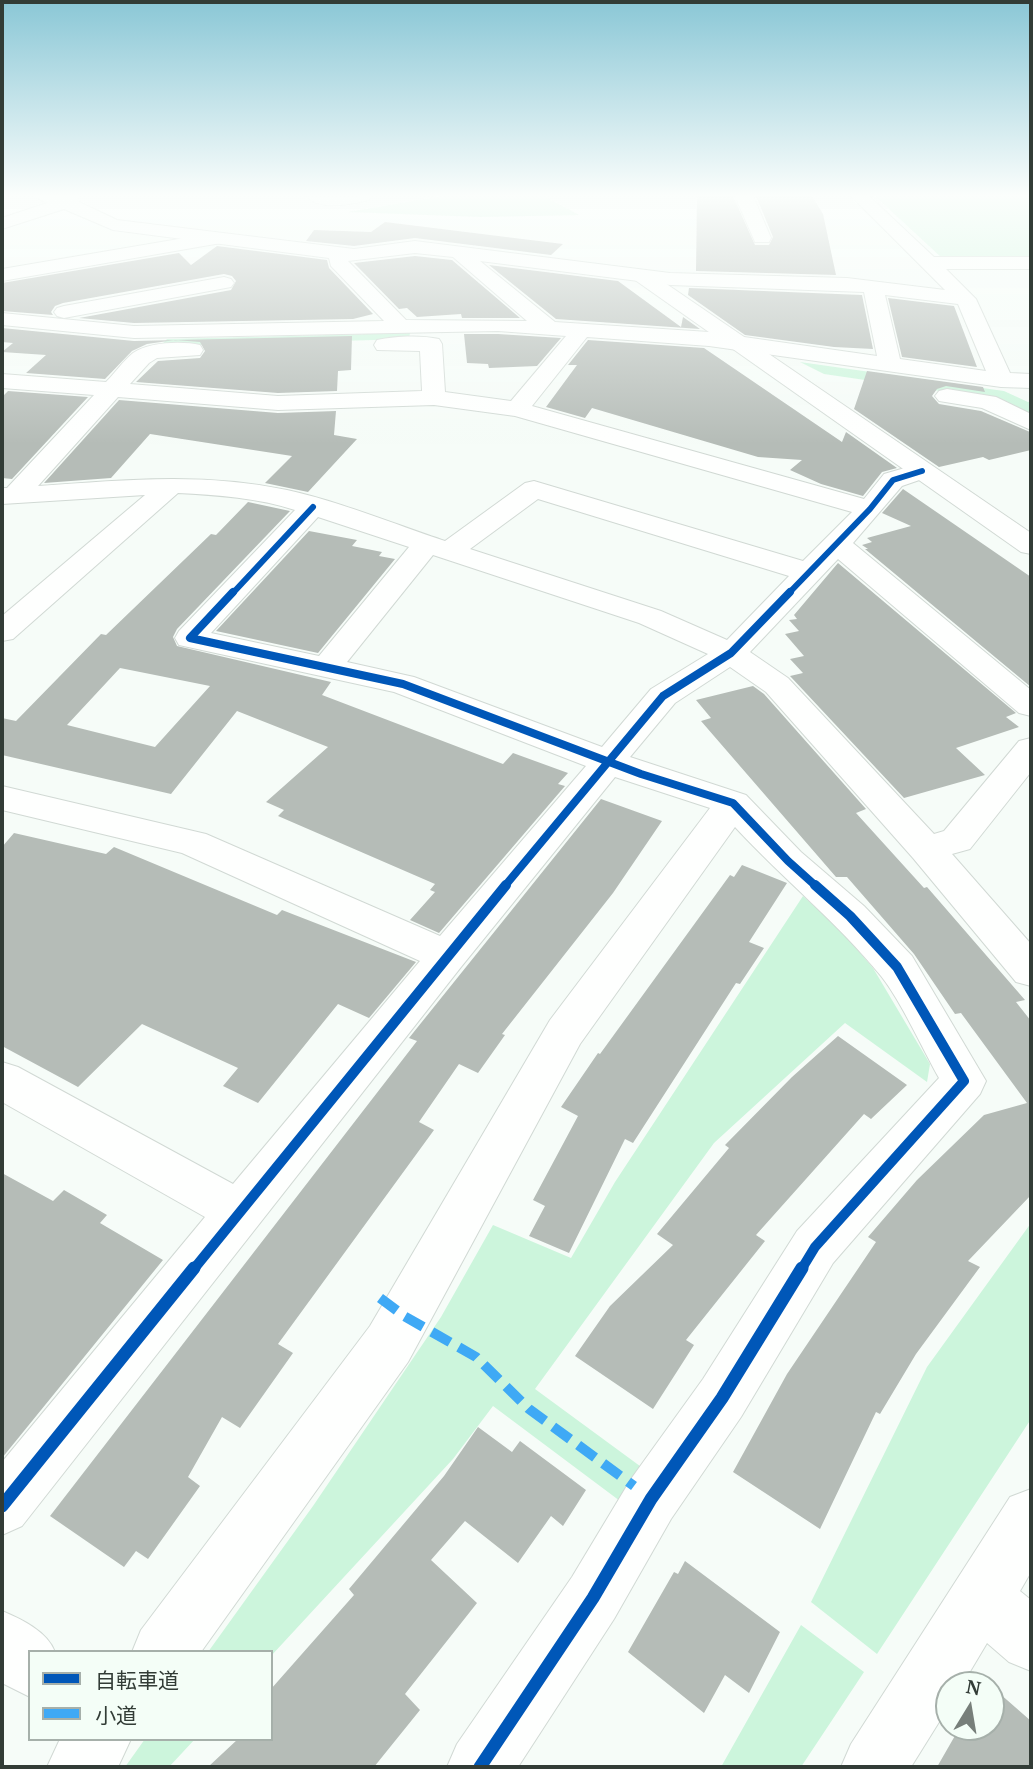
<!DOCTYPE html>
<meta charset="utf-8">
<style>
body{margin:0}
#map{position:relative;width:1033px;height:1769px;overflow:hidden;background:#f6fcf8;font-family:"PT Serif","Noto Sans JP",serif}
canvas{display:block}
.frame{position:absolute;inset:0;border:4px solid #323c36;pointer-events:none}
.legend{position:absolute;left:28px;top:1650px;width:245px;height:91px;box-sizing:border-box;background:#f4fef7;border:2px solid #a6b0aa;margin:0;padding:9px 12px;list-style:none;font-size:21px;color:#323c36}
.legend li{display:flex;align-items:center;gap:14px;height:35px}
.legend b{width:35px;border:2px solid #a6b0aa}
.north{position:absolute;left:935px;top:1671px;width:70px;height:70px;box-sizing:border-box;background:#f4fef7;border:2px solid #a6b0aa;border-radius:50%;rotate:11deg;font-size:19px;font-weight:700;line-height:28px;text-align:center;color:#323c36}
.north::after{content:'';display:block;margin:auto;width:24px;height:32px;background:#777f7a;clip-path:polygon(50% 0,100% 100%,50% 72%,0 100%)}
</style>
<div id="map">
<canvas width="1033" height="1769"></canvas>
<div class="frame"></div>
<ul class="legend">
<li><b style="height:9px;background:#0057b8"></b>自転車道</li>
<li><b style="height:9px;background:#3fa9f5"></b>小道</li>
</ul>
<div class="north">N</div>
</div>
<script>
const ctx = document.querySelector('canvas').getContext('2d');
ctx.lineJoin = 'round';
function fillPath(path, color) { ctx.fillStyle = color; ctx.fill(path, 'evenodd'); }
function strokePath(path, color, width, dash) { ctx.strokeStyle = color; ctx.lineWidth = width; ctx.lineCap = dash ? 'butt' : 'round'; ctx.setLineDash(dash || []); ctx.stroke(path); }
fillPath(new Path2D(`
 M441 196H544L579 215 481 217 349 212Z
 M875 196H1024L1031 207V261L943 259Z
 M410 333 409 339 160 346 167 339Z
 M800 362 1004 391 1028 402 1031 401V418L988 398 824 374Z
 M803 896 838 927 873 968 930 1064 927 1082 845 1023 714 1143 535 1389 644 1469 624 1504 493 1406 453 1459 271 1656V1652H208L313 1506 441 1317 493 1225 571 1258 615 1182Z
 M1031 1223V1419L877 1654 811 1602 927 1367Z
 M801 1625 864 1672 801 1767H721Z
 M145 1739H195L169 1767H125Z`), '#ccf5dc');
fillPath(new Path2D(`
 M697 196H733L755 245H769L773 237 756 196H812L823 214 836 275 696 271Z
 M385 222 563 244 551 255 415 238 354 246 306 241 314 230 371 232Z
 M217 246 327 260 329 268 373 314 353 319 134 323 79 318 231 290 236 281 232 276 224 274 63 303 55 306 51 312 53 315 2 311V283L179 253 191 265Z
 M415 256 452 260 520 318H462L461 314 417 317 407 308 399 309 354 263Z
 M489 265 618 281 681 327 683 317 700 329 556 319Z
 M689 288 862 295 873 349 834 347 745 335 688 295Z
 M888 298 954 306 977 367 902 357Z
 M2 328 134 341 352 336 351 370 338 371 337 391 278 393 136 382 158 361 200 358 205 351 200 342 175 340 147 344 132 351 105 379 26 373 46 355 2 352 13 343 2 342Z
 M464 334H498L561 338 537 366 489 368 488 364 467 363Z
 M588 340 704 348 842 442 846 432 897 468 882 472 863 496 821 484 790 470 802 460 758 457 592 408 585 418 546 407 577 365H568Z
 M867 371 983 387 985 392 946 386 937 389 932 396 939 404 981 411 1030 432 1031 450 989 460 983 457 939 467 854 409Z
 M8 391 88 397 12 479 2 478V397Z
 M119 400 278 413 336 411 334 435 357 439 308 492 265 483 292 456 150 434 111 478 44 483Z
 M903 489 1031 577V687L865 549H868L862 545 872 542 867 538 911 526 882 513Z
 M248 502 290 511 177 629 173 637 177 646 331 682 322 695 503 764 513 753 568 773 558 784 565 786 439 933 410 920 435 892 430 890 435 884 278 816 284 810 266 802 328 747 237 711 171 794 2 755V718L16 721 101 634 106 635 211 534 216 535ZM120 668 210 686 155 747 67 725Z
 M309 531 357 540 352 546 382 552 379 556 395 559 318 653 216 631Z
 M838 563 1016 713 1006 717 1019 727 956 748 985 775 904 798 790 676 803 673 790 659 804 656 785 634 799 631 789 620 797 619 794 615Z
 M753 686 764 694 866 809 856 813 924 888 927 887 1025 1000 1016 1002 1031 1021V1195L968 1261 980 1267 916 1354 880 1414 876 1412 820 1529 733 1472 787 1374 876 1242 868 1237 917 1180 984 1115 1027 1103 961 1013 955 1014 914 954 847 877H836L701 721 711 718 696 700Z
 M601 799 662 821 613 893 502 1034 505 1035 478 1073 459 1064 419 1122 434 1130 278 1344 293 1353 240 1428 222 1417 188 1477 200 1486 148 1559 136 1551 124 1567 50 1516 417 1041 409 1038Z
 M14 833 106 854 114 847 277 915 282 910 416 962 369 1018 338 1004 258 1103 223 1086 238 1068 142 1024 78 1087 2 1046V847Z
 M742 865 787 883 749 942 764 948 740 984 736 983 633 1143 625 1139 569 1253 529 1236 545 1206 533 1200 578 1116 561 1107 598 1053 600 1054 730 875 734 877Z
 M838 1036 907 1085 871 1119 864 1114 756 1235 765 1241 686 1340 694 1345 653 1409 575 1356 610 1306 673 1245 657 1234 729 1148 725 1145 792 1077Z
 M2 1173 53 1201 64 1190 107 1215 100 1223 163 1260 2 1458Z
 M478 1427 512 1452 520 1441 586 1490 563 1526 551 1516 518 1563 465 1521 431 1560 477 1603 405 1694 420 1710 374 1767H208L238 1739H271V1689L354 1595 349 1589 444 1476Z
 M685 1561 780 1632 749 1693 725 1675 704 1713 628 1652 674 1572 678 1574Z
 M991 1686 1031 1721V1767H937L960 1727H991Z`), '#b5bcb7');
const minor = new Path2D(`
 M34 196H78L79 202 117 220 354 249 415 241 670 273 847 278 945 290 851 196H869L934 257H1031V269H946L976 299 1010 373 1031 374V388L1001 387 709 346 587 337 532 406 864 499 884 474 922 463 931 466 935 471 931 476 902 486 853 543 1031 690V716L1019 713 838 559 750 652 788 678 934 834 944 831 1019 741 1031 738V772L970 849 952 854 1031 944V986L1016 982 913 858 766 692 730 667 675 703 630 757 746 795 801 852 864 906 912 956 986 1081 980 1094 833 1263 741 1417 671 1519 614 1619 518 1767H447L457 1744 572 1577 631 1479 703 1379 797 1231 939 1078C922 1048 901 1001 881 976 837 922 782 878 735 827L580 1044 408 1362 201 1652H132L141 1630 370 1326 550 1020 710 808 615 777 461 967 22 1526 2 1535V1462L205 1217 2 1102V1062L18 1067 233 1184 420 961 182 853 2 810V786L206 834 440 936 586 766 394 692 179 645 175 638 179 631 295 510C259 498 217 495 178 493L13 639 2 641V616L145 495 2 504V488H7L94 395 2 388V374L106 382C115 373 123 361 133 353 149 342 182 341 200 345L203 350 200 355 157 358 149 363 130 384 278 396 422 391 420 351 377 350 374 345 377 340C395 336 421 335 439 339L442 344 445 392 511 401 566 336 498 331 134 338 2 325V313L134 326 384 321 331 266 329 258 113 230 64 209 2 229V218L47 203ZM415 253 453 257 527 321 406 320 348 261ZM480 261 670 285 864 292 877 356 709 332 555 322ZM885 295 958 304 986 371 900 359ZM118 397 278 410 434 405 515 416 852 512 803 561 534 481 525 483 445 541C394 524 338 501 287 490 202 472 124 480 38 486ZM538 499 789 576 727 640 661 611 470 549ZM318 517 409 547 319 656 211 633ZM433 555 639 623 708 654 651 689 602 747 414 677 347 662Z
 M371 196 369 200C352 204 321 211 307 197Z
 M735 196H753L771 238 769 242H755Z
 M224 277 231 279 234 283 231 287 64 318 57 316 54 312 57 308 64 306Z
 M947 389 996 397 1031 414V430L982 408 939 401 935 396 939 391Z
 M1031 1489V1572L1020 1591 1031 1600V1671L1009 1662 987 1643 962 1685H949V1706L911 1767H841L851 1744 1010 1497Z
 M2 1611C21 1619 47 1631 55 1652H30V1697L2 1683Z
 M60 1739H131L118 1767H47Z`);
const tertiary = new Path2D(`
 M214 233 223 239 221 243 2 281V269Z
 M642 270 649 272 1031 533V554L1021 552 635 280 632 276 635 272Z`);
strokePath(minor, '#d1d9d4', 2);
strokePath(tertiary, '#d1d9d4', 2);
fillPath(minor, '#fefffe');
fillPath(tertiary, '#fefffe');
strokePath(new Path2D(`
 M380 1298 404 1316 476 1357 529 1409 634 1486`), '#3fa9f5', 10, [21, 10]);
strokePath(new Path2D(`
 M232 594 313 507
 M788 594 870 509 893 480 922 471`), '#0057b8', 6);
strokePath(new Path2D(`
 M233 592 190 638 403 684 641 774 733 803 788 861 817 887
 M504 887 663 696 731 653 790 592`), '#0057b8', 8);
strokePath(new Path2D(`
 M193 1270 506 885
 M801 1270 815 1247 964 1081 897 967 850 916 815 885`), '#0057b8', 10);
strokePath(new Path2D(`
 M2 1506 194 1268
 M480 1767 593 1598 651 1499 722 1398 802 1268`), '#0057b8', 13);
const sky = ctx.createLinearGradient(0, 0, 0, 444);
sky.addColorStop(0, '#8ac7d6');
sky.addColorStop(0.44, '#fbfefc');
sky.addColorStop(1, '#fbfefc00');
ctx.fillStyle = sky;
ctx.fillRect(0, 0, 1033, 444);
</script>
